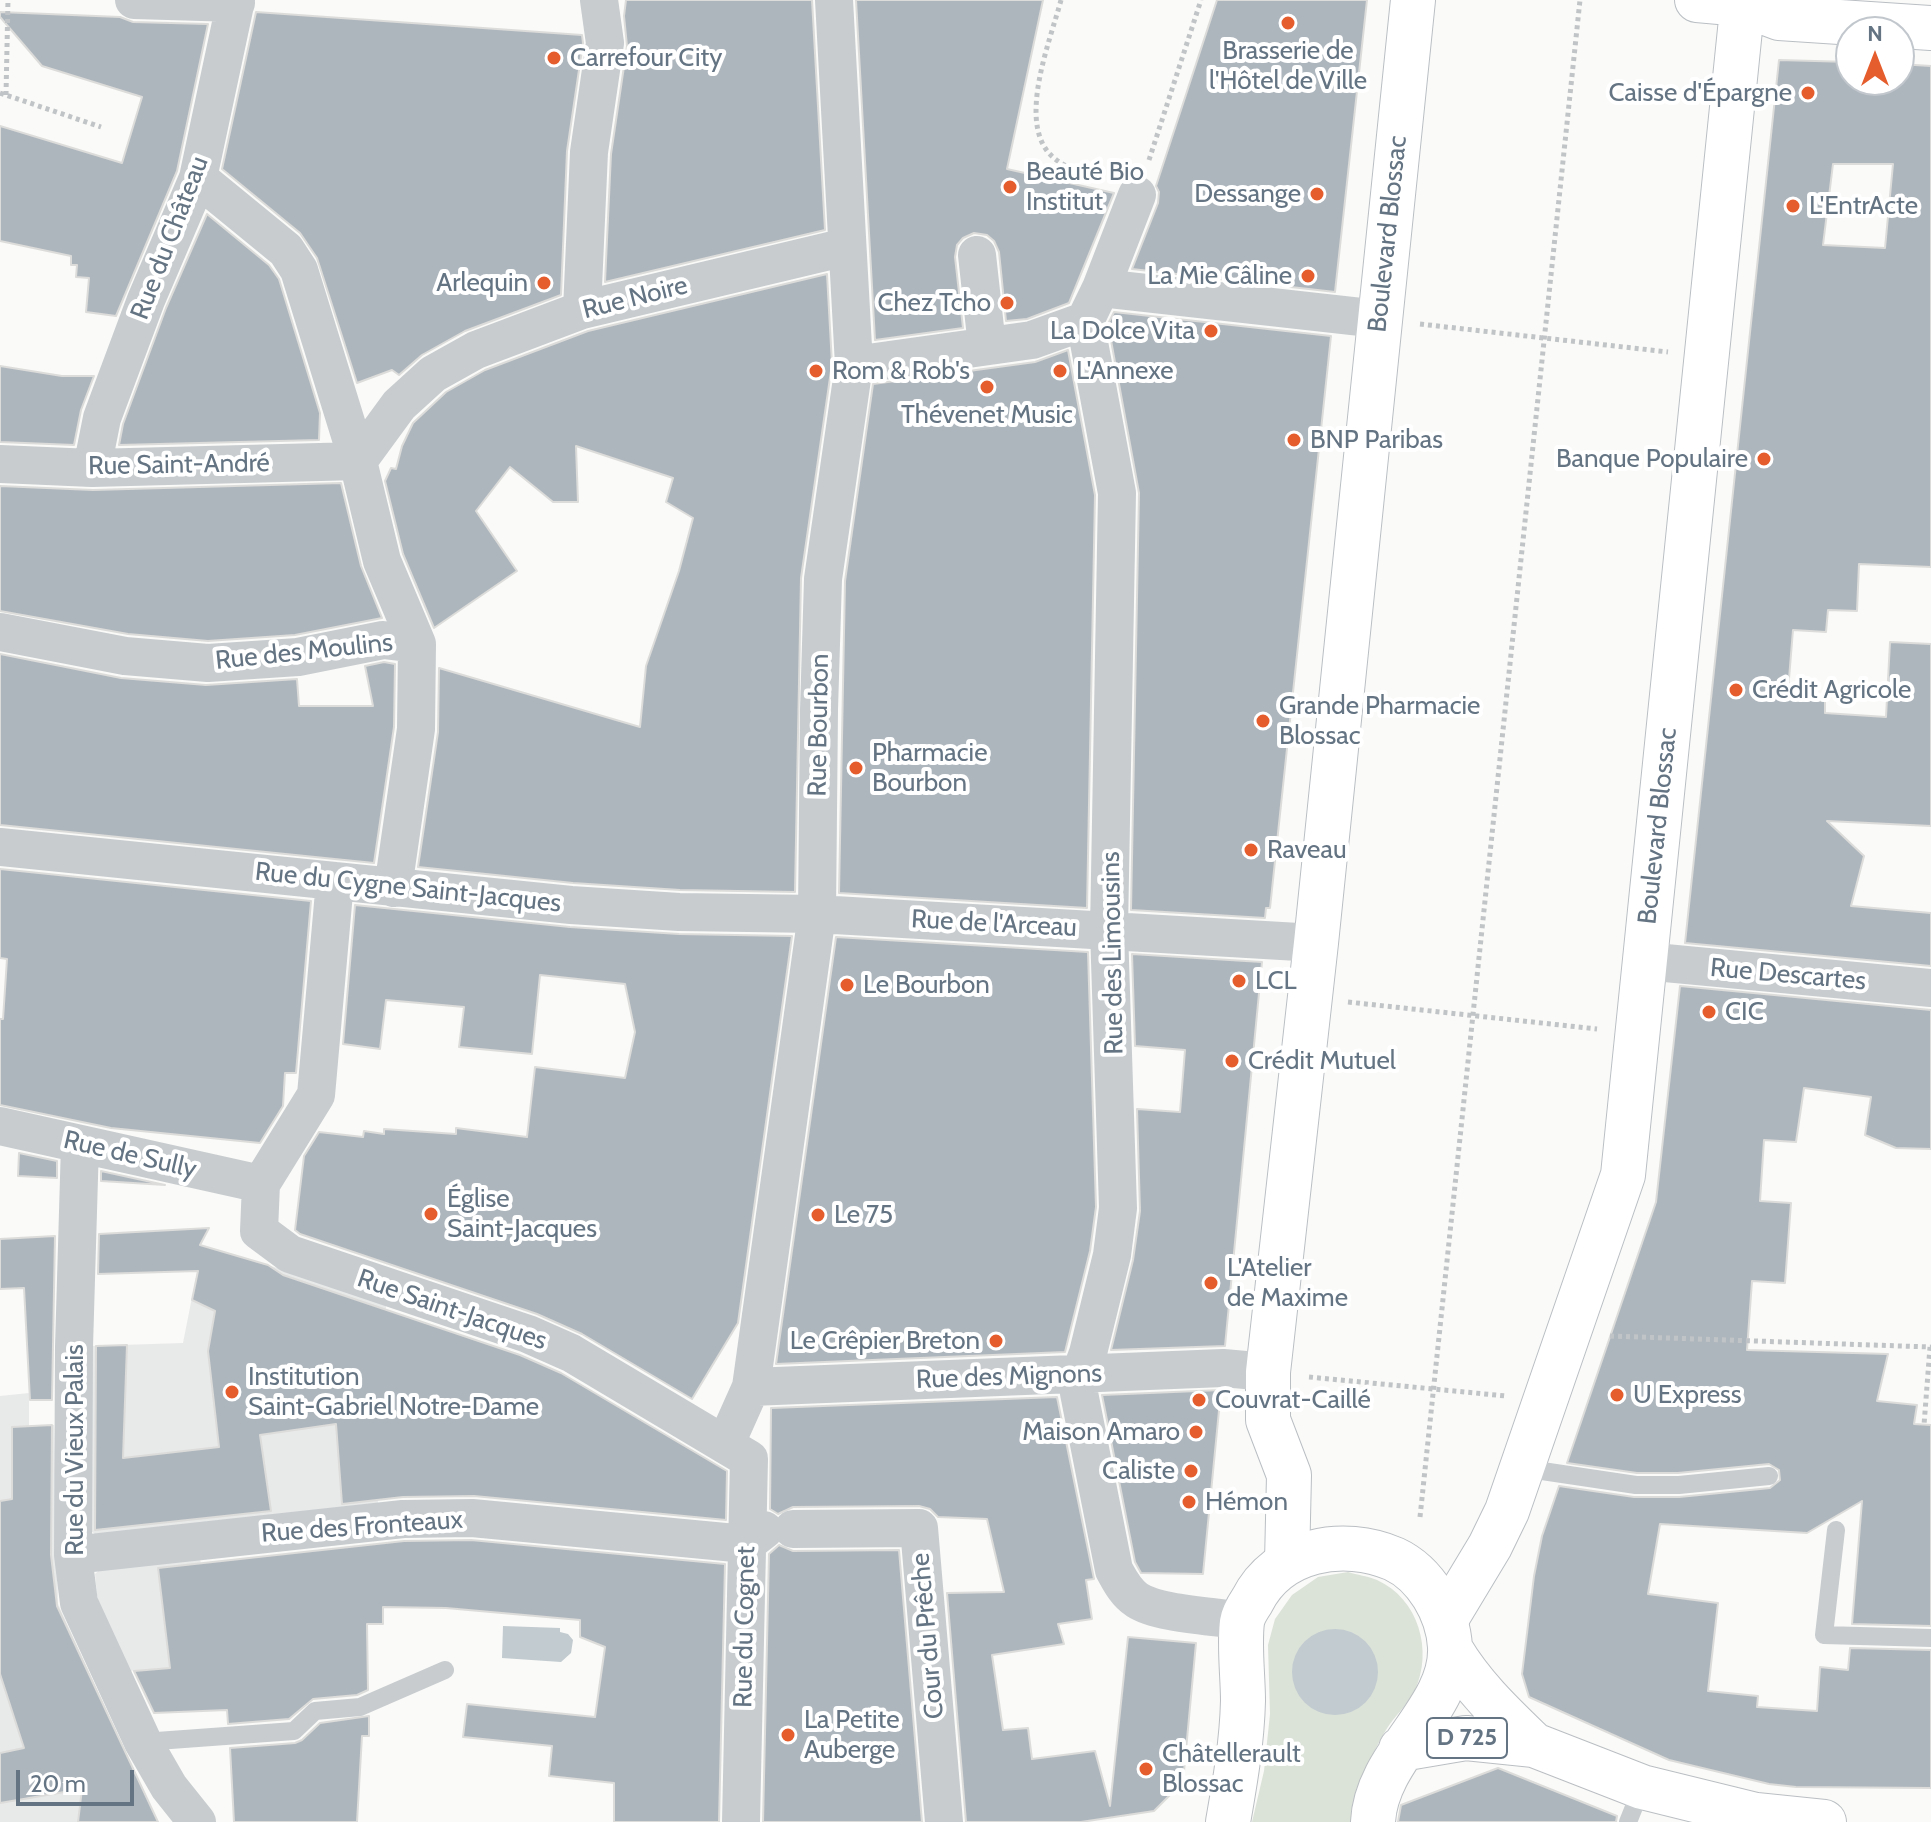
<!DOCTYPE html>
<meta charset="utf-8">
<style>
body{margin:0}
#map{position:relative;width:1931px;height:1822px;overflow:hidden;background:#fafaf8;font-family:Cabin,sans-serif}
canvas{display:block}
.north{position:absolute;left:1835px;top:16px;width:80px;height:80px;box-sizing:border-box;background:#fff;border:2px solid #c1c7cd;border-radius:50%;rotate:0deg;font-size:22px;font-weight:700;line-height:32px;text-align:center;color:#647483}
.north::after{content:'';display:block;margin:auto;width:28px;height:36px;background:#e55d2c;clip-path:polygon(50% 0,100% 100%,50% 72%,0 100%)}
.scale{position:absolute;left:16px;top:1770px;width:118px;height:36px;box-sizing:border-box;border:4px solid #647483;border-top:0;padding-left:10px;font-size:24px;line-height:28px;white-space:nowrap;color:#647483;-webkit-text-stroke:6px #fff;paint-order:stroke}
</style>
<div id="map">
<canvas width="1931" height="1822"></canvas>
<div class="north">N</div>
<div class="scale">20 m</div>
</div>
<script>
const ctx = document.querySelector('canvas').getContext('2d');
ctx.lineJoin = 'round';
function fillPath(path, color) { ctx.fillStyle = color; ctx.fill(path, 'evenodd'); }
function strokePath(path, color, width, dash) { ctx.strokeStyle = color; ctx.lineWidth = width; ctx.lineCap = dash ? 'butt' : 'round'; ctx.setLineDash(dash || []); ctx.stroke(path); }
function drawText(font, color, halo, rows, align = 'center') {
  ctx.font = font + ' Cabin,sans-serif'; ctx.lineWidth = 8; ctx.setLineDash([]); ctx.textBaseline = 'middle'; ctx.strokeStyle = halo; ctx.fillStyle = color; for (const [text, x, y, turn = 0] of rows) {
    ctx.save(); ctx.translate(x, y); ctx.rotate((+turn || 0) * Math.PI / 180); ctx.textAlign = isNaN(turn) ? turn : align; if (halo) ctx.strokeText(text, 0, 0); ctx.fillText(text, 0, 0); ctx.restore();
  }
}
fillPath(new Path2D(`
 M216 1250 387 1300 371 1412 378 1503 95 1534 91 1531 90 1346 183 1343 197 1272 207 1251Z
 M29 1393V1426L54 1425 58 1604 158 1822H0V1396Z
 M200 1558 208 1620 179 1668 128 1671 98 1605 95 1574 101 1568Z`), '#e8e9e9');
fillPath(new Path2D(`
 M1348 1572C1357 1575 1368 1576 1377 1580 1419 1599 1433 1651 1415 1690 1408 1705 1394 1716 1386 1730 1368 1758 1360 1790 1353 1822H1252L1264 1771 1270 1714 1268 1645 1275 1619 1292 1595 1318 1577Z`), '#dbe2d8');
fillPath(new Path2D(`
 M503 1626 560 1628V1632L568 1634 573 1640 571 1653 561 1662 502 1658Z
 M1292 1672a43 43 0 1 1 86 0a43 43 0 1 1-86 0Z`), '#c2cbd0');
const building = new Path2D(`
 M626 0H812L825 230 605 282 611 154 627 46 624 16Z
 M856 0H1043L1007 169 1114 193 1069 303 1027 319 1006 321 999 252 994 241 987 235 974 233 963 238 957 245 955 257 963 328 875 340Z
 M1217 0H1367L1335 292 1132 269 1158 203 1159 192 1156 186Z
 M0 12 120 17 133 22 208 24 177 171 116 316 86 312 89 278 76 277 77 265H71V256L0 241V126L122 163 142 97 42 66 0 17Z
 M256 12 582 35 583 43 567 151 561 295 465 331 422 355 399 375 392 370 357 383 317 258 300 233 222 169Z
 M1779 60 1851 62V80H1899V64L1931 66V567L1859 564 1857 611 1828 610 1826 632 1793 630 1788 691 1803 692 1804 699 1825 701V713L1886 717 1890 642 1931 644V826L1827 821 1864 856 1851 906 1931 913V966L1685 943ZM1833 164H1893L1885 248 1823 245Z
 M207 214 269 265 279 279 320 413 319 440 119 445 123 424 166 308Z
 M827 274 832 364 801 578 795 892 680 890 573 883 418 867 438 732 439 668 640 727 646 666 679 571 693 518 666 502 673 478 576 446 578 502H553L510 467 476 511 517 571 434 628 403 554 385 481 391 468 396 469 402 446 413 423 446 392 485 370 588 331Z
 M1114 312 1331 336 1270 908H1266L1265 918 1131 910 1139 493 1108 324Z
 M1068 350 1095 495 1087 908 839 893 845 581 873 384 1035 362Z
 M0 366 62 376H94L81 410 74 445 0 442Z
 M341 483 361 566 382 618 295 635 208 641 128 634 0 611V486L93 490Z
 M0 654 121 678 206 685 297 679 299 706H373L365 666 384 662 395 664 394 727 374 863 0 825Z
 M0 869 311 901 296 1073H285L283 1106 260 1143 111 1128 0 1105V1019H3L7 959 0 958Z
 M355 905 570 927 679 934 792 936 738 1323 692 1399 582 1334 537 1314 300 1234 295 1230 304 1156 319 1132 363 1137 364 1131 384 1134V1129L456 1134V1128L527 1137 535 1067 625 1078 635 1032 625 984 540 975 532 1054 459 1047 464 1007 386 1000 380 1049 343 1044Z
 M836 937 1088 952 1096 1207 1090 1251 1065 1352 776 1364Z
 M1132 954 1262 962 1225 1346 1111 1350 1133 1260 1140 1211 1137 1109 1180 1112 1185 1050 1135 1046Z
 M1680 986 1931 1010V1149L1896 1148 1865 1135 1871 1097 1804 1088 1796 1142 1764 1140 1760 1201 1791 1203 1785 1283 1752 1281 1747 1350 1888 1354 1877 1401 1917 1405 1914 1424 1931 1425V1626L1852 1624 1862 1501 1807 1533 1660 1524 1648 1594 1718 1603 1708 1691 1758 1696 1757 1707 1817 1711 1820 1667 1848 1670 1850 1648 1931 1650V1788L1796 1787 1769 1784 1669 1760 1529 1697 1522 1674 1534 1576 1542 1536 1559 1486 1634 1497H1679L1770 1488 1780 1480 1779 1470 1769 1464 1678 1473H1637L1567 1463 1656 1202Z
 M19 1153 57 1161V1178L18 1176Z
 M101 1171 165 1185 101 1181Z
 M209 1228 200 1245 268 1265 283 1275 520 1355 561 1373 727 1471 726 1520 474 1496 403 1497 342 1504 336 1424 260 1435 271 1511 95 1530 96 1346 127 1345 123 1458 219 1447 208 1351 215 1311 192 1300 198 1271 98 1274 99 1234Z
 M55 1236 52 1400H30L24 1288 0 1289V1239Z
 M1221 1390 1203 1574 1141 1573 1135 1562 1102 1395Z
 M1057 1397 1094 1579 1086 1580 1092 1619 1058 1624 1064 1644 992 1655 1003 1730 1028 1728 1032 1759 1095 1751 1110 1806 1128 1637 1196 1643 1183 1782 1154 1811 1081 1822H966L947 1593 1004 1592 987 1519 938 1517 930 1509 919 1506 793 1507 778 1514 770 1509 771 1408Z
 M52 1425 51 1555 57 1606 158 1822H78L82 1789 0 1803V1753L24 1748 0 1674V1501L12 1499V1427Z
 M471 1540 725 1564 719 1822H614V1783L549 1776 552 1746 463 1737 467 1704 595 1717 605 1647 580 1637V1620L446 1608 383 1607V1624H367L368 1690 357 1695 313 1699 289 1719 228 1724 227 1710 154 1713 134 1671 170 1668 158 1568 404 1541Z
 M779 1545 793 1551 899 1550 922 1822H763L769 1554Z
 M369 1716V1736H362L357 1822H234L230 1748 295 1743 302 1740 320 1723Z
 M1498 1768 1617 1816 1616 1822H1398L1401 1805Z`);
fillPath(building, '#aeb6bd');
strokePath(building, '#dcdcda', 2);
const secondary = new Path2D(`
 M1697 0 1742 4 1779 18 1931 28
 M1287 1562 1289 1475 1268 1420V1372L1316 943 1413 0
 M1446 1619 1490 1546 1507 1511 1623 1175 1743 0`);
const primary = new Path2D(`
 M1451 1650C1473 1687 1503 1715 1534 1745
 M1401 1749 1466 1738 1534 1745 1642 1787 1756 1815 1824 1822
 M1228 1822C1235 1782 1242 1742 1243 1701 1243 1677 1239 1645 1242 1622 1243 1615 1248 1607 1252 1601 1278 1549 1343 1537 1394 1559 1426 1574 1448 1612 1450 1647 1453 1710 1376 1755 1373 1822`);
strokePath(secondary, '#babfc4', 46);
strokePath(primary, '#bbbfc3', 46);
strokePath(new Path2D(`
 M1061 0C1050 42 1015 126 1054 158 1068 170 1088 174 1105 177
 M0 93 101 127
 M6 95 8 0
 M1149 160 1201 0
 M1420 324 1668 352
 M1348 1002 1597 1029
 M1610 1336 1930 1347 1924 1425
 M1309 1377 1506 1396
 M1420 1517 1580 0`), '#c1c4c6', 5, [4, 4]);
strokePath(new Path2D(`
 M1522 1468 1636 1485H1679L1769 1476
 M1836 1530 1824 1635 1931 1638
 M143 1742 294 1731 315 1711 360 1707 445 1670
 M1628 1822 1642 1787`), '#c8cccf', 18);
strokePath(new Path2D(`
 M134 0 236 3
 M198 178 286 250 299 270 358 461 382 561 417 644 416 729 393 888
 M1137 195 1101 288 1085 321 1117 493 1109 930 1118 1208 1112 1255 1088 1353 1080 1375 1079 1393 1114 1570C1120 1581 1126 1593 1137 1600 1158 1614 1214 1616 1242 1621
 M977 255 987 346
 M1101 288 1379 319
 M582 310 589 152 605 43 599 0
 M854 365 1032 340 1085 321
 M358 461 399 405 433 374 476 350 582 310 846 247
 M0 464 92 468 358 461
 M92 468 102 418 146 300 198 178 236 0
 M0 632 125 656 208 663 298 657 383 640 417 644
 M0 847 571 905 679 912 817 914 1316 943
 M335 881 316 1095 261 1184 259 1231 290 1254 528 1334 571 1353 749 1459 741 1822
 M1644 961 1931 988
 M0 1126 261 1184
 M80 1144 74 1347 73 1555 79 1603 143 1742 169 1787 197 1822
 M751 1387 1223 1368 1268 1372
 M726 1443 751 1387 817 914 819 710 823 579 854 365 834 0
 M793 1529 919 1528 944 1822
 M73 1555 403 1519 472 1518 746 1544 764 1530`), '#c8cccf', 38);
strokePath(secondary, '#fff', 44);
strokePath(primary, '#fff', 44);
for (const [x, y, r, color] of [
 [1288,23,8,"#e55d2c"],
 [554,58,8,"#e55d2c"],
 [1808,93,8,"#e55d2c"],
 [1010,187,8,"#e55d2c"],
 [1317,194,8,"#e55d2c"],
 [1793,206,8,"#e55d2c"],
 [1308,276,8,"#e55d2c"],
 [544,283,8,"#e55d2c"],
 [1007,303,8,"#e55d2c"],
 [1211,331,8,"#e55d2c"],
 [816,371,8,"#e55d2c"],
 [1060,371,8,"#e55d2c"],
 [987,387,8,"#e55d2c"],
 [1294,440,8,"#e55d2c"],
 [1764,459,8,"#e55d2c"],
 [1736,690,8,"#e55d2c"],
 [1263,721,8,"#e55d2c"],
 [856,768,8,"#e55d2c"],
 [1251,850,8,"#e55d2c"],
 [1239,981,8,"#e55d2c"],
 [847,985,8,"#e55d2c"],
 [1709,1012,8,"#e55d2c"],
 [1232,1061,8,"#e55d2c"],
 [431,1214,8,"#e55d2c"],
 [818,1215,8,"#e55d2c"],
 [1211,1283,8,"#e55d2c"],
 [996,1341,8,"#e55d2c"],
 [232,1392,8,"#e55d2c"],
 [1617,1395,8,"#e55d2c"],
 [1199,1400,8,"#e55d2c"],
 [1196,1432,8,"#e55d2c"],
 [1191,1471,8,"#e55d2c"],
 [1189,1502,8,"#e55d2c"],
 [788,1735,8,"#e55d2c"],
 [1146,1769,8,"#e55d2c"]
]) { const dot = new Path2D(); dot.arc(x, y, r, 0, 2 * Math.PI); ctx.fillStyle = color; ctx.fill(dot); strokePath(dot, '#fff', 3); }
for (const [x, y, w] of [
 [1467,1738,80]
]) { const box = new Path2D(); box.roundRect(x - w / 2, y - 20, w, 40, 6); ctx.fillStyle = '#fff'; ctx.fill(box); strokePath(box, '#647483', 2); }
drawText('bold 24px', '#647483', null, [
 ["D 725",1467,1738]
]);
drawText('26px', '#647483', '#fff', [
 ["Brasserie de",1288,51,"center"],
 ["l'Hôtel de Ville",1288,81,"center"],
 ["Carrefour City",570,58],
 ["Caisse d'Épargne",1792,93,"right"],
 ["Beauté Bio",1026,172],
 ["Institut",1026,202],
 ["Dessange",1301,194,"right"],
 ["L'EntrActe",1809,206],
 ["La Mie Câline",1292,276,"right"],
 ["Arlequin",528,283,"right"],
 ["Chez Tcho",991,303,"right"],
 ["La Dolce Vita",1195,331,"right"],
 ["Rom & Rob's",832,371],
 ["L'Annexe",1076,371],
 ["Thévenet Music",987,415,"center"],
 ["BNP Paribas",1310,440],
 ["Banque Populaire",1748,459,"right"],
 ["Crédit Agricole",1752,690],
 ["Grande Pharmacie",1279,706],
 ["Blossac",1279,736],
 ["Pharmacie",872,753],
 ["Bourbon",872,783],
 ["Raveau",1267,850],
 ["LCL",1255,981],
 ["Le Bourbon",863,985],
 ["CIC",1725,1012],
 ["Crédit Mutuel",1248,1061],
 ["Église",447,1199],
 ["Saint-Jacques",447,1229],
 ["Le 75",834,1215],
 ["L'Atelier",1227,1268],
 ["de Maxime",1227,1298],
 ["Le Crêpier Breton",980,1341,"right"],
 ["Institution",248,1377],
 ["Saint-Gabriel Notre-Dame",248,1407],
 ["U Express",1633,1395],
 ["Couvrat-Caillé",1215,1400],
 ["Maison Amaro",1180,1432,"right"],
 ["Caliste",1175,1471,"right"],
 ["Hémon",1205,1502],
 ["La Petite",804,1720],
 ["Auberge",804,1750],
 ["Châtellerault",1162,1754],
 ["Blossac",1162,1784]
], 'left');
drawText('26px', '#647483', '#fff', [
 ["Boulevard Blossac",1388,234,-84],
 ["Rue du Château",170,238,-69],
 ["Rue Noire",635,298,-14],
 ["Rue Saint-André",179,465,-1],
 ["Rue des Moulins",304,652,-6],
 ["Rue Bourbon",819,725,-89],
 ["Boulevard Blossac",1658,826,-84],
 ["Rue du Cygne Saint-Jacques",408,888,6],
 ["Rue de l'Arceau",994,924,3],
 ["Rue des Limousins",1113,953,-91],
 ["Rue Descartes",1788,975,5],
 ["Rue de Sully",130,1155,13],
 ["Rue Saint-Jacques",452,1310,19],
 ["Rue des Mignons",1009,1377,-2],
 ["Rue du Vieux Palais",75,1450,-90],
 ["Rue des Fronteaux",362,1527,-4],
 ["Rue du Cognet",745,1627,-89],
 ["Cour du Prêche",928,1636,-95]
]);
</script>
